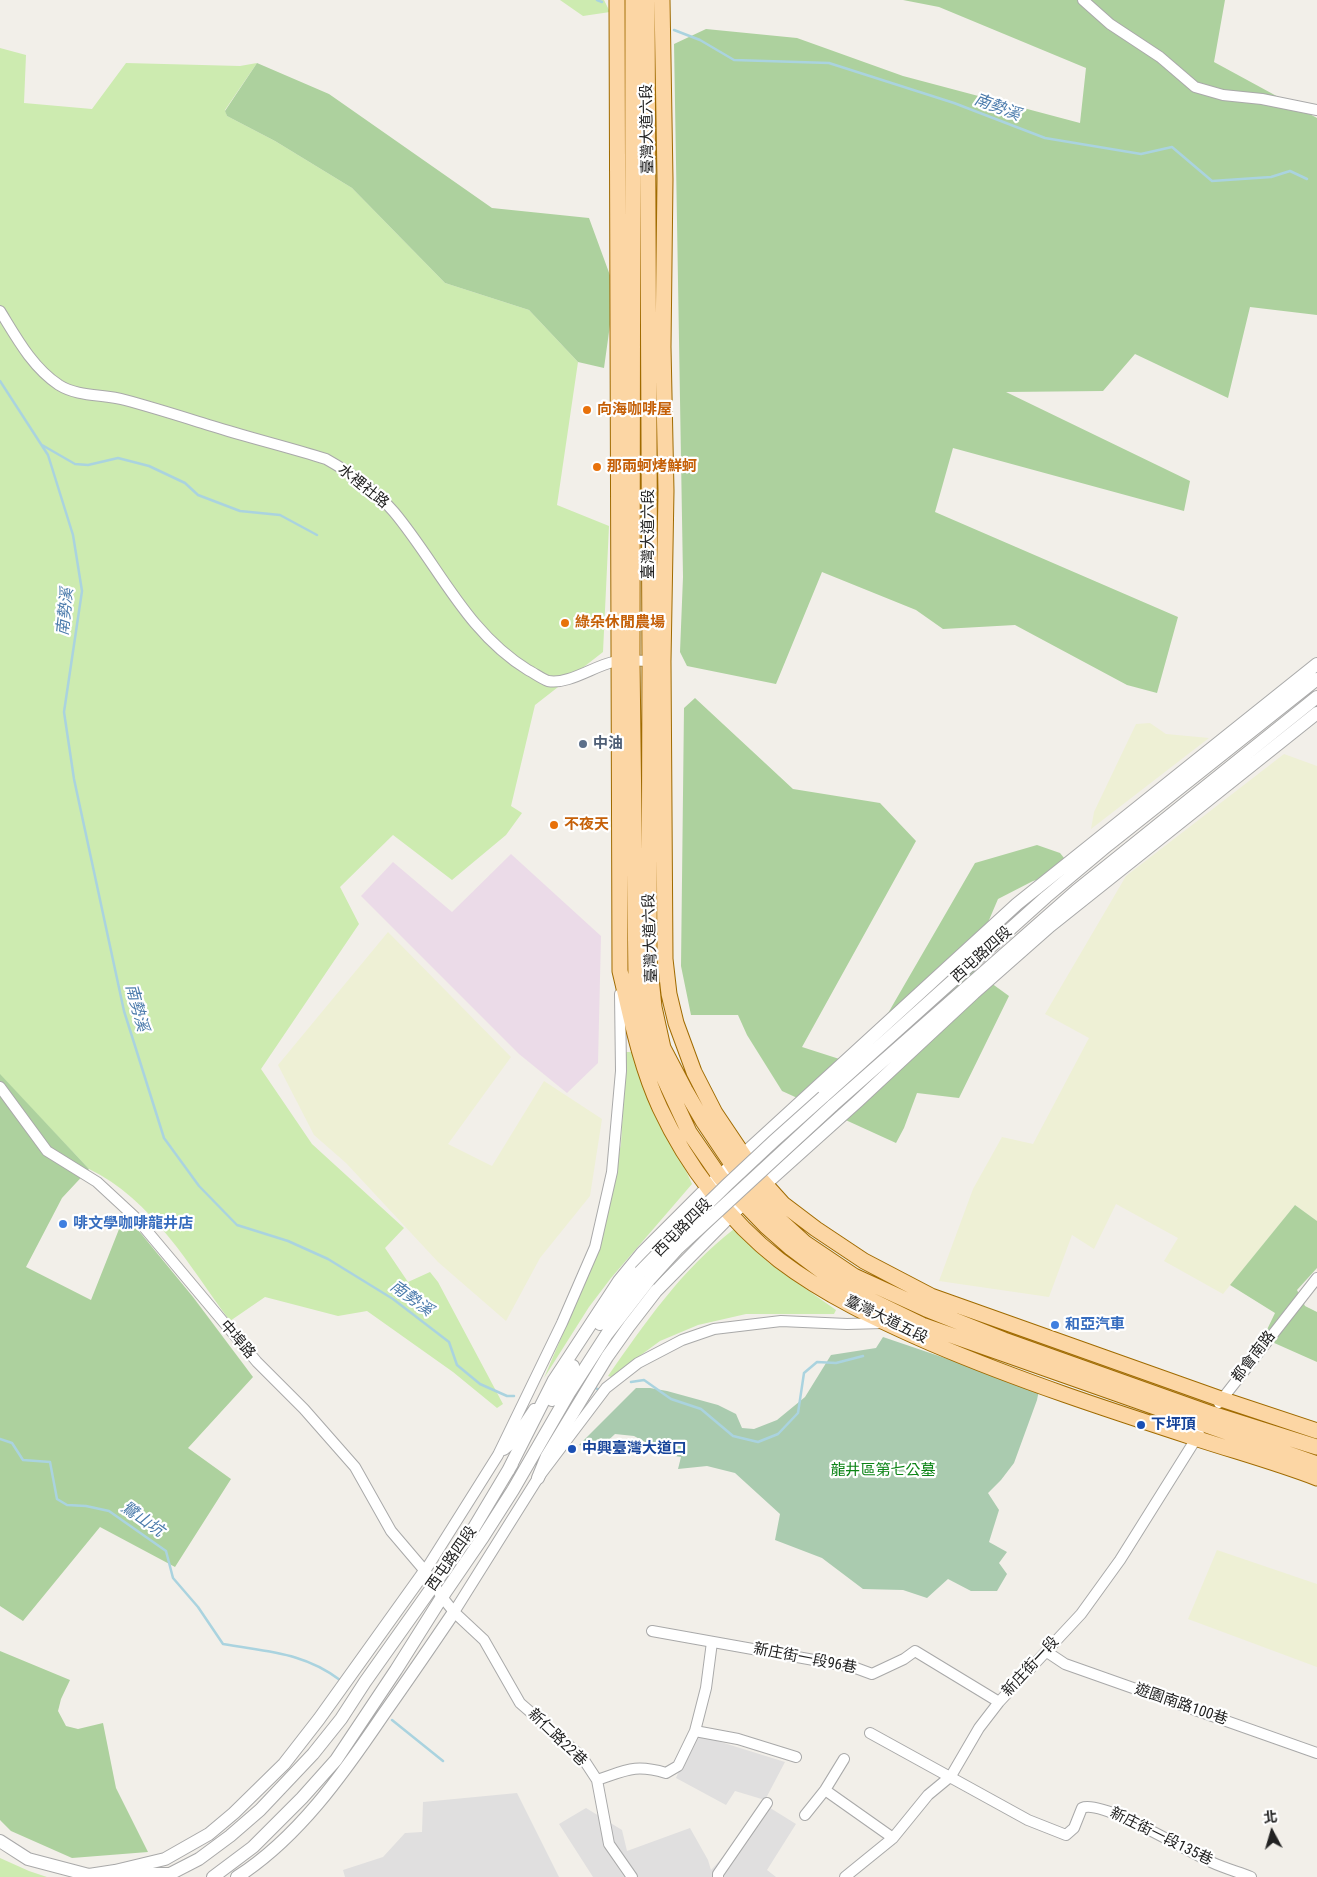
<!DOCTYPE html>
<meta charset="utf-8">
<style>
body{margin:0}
#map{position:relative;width:1317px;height:1877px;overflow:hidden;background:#f2efe9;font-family:"Roboto Condensed","Noto Sans TC",sans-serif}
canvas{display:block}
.north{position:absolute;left:1247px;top:1807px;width:50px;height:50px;-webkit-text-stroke:4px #fff;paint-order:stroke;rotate:354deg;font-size:14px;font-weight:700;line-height:20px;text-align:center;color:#222}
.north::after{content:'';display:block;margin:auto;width:18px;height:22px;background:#222;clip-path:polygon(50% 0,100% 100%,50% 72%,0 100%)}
</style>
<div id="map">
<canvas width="1317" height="1877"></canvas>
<div class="north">北</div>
</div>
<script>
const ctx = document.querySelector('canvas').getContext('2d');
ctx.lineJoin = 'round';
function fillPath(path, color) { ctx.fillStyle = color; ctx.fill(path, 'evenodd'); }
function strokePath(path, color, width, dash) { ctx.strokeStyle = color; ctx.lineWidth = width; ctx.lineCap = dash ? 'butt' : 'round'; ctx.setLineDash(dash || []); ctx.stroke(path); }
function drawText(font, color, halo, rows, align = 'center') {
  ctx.font = font + ' "Roboto Condensed","Noto Sans TC",sans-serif'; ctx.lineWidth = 4.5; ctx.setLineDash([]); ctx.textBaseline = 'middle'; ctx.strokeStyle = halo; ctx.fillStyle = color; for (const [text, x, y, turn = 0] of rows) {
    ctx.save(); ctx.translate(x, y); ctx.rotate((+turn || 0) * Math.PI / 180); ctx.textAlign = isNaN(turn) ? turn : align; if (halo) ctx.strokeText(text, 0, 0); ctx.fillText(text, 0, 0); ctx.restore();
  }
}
fillPath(new Path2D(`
 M695 1734 785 1762 765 1800 735 1791 726 1805 676 1778Z
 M517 1793 559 1877H345L343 1870 383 1857 405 1833 422 1832 423 1802Z
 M767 1806 796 1824 767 1870 776 1877H593L559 1824 586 1808 622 1830 627 1851 690 1828 708 1860 711 1870 757 1821Z`), '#e0dfdf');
fillPath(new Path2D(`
 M511 854 601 936 598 1063 567 1093 519 1054 361 896 393 862 452 912Z`), '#ebdbe8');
fillPath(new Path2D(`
 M1150 723 1166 734 1209 738 1091 829 1094 812 1136 724Z
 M1284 754 1317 766V1221L1295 1205 1223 1294 1164 1261 1178 1238 1116 1204 1094 1249 1072 1235 1049 1297 939 1281 973 1189 1002 1137 1033 1144 1089 1038 1045 1014 1126 876Z
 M388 932 511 1057 448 1144 492 1166 544 1081 602 1119 590 1196 540 1258 506 1321 438 1262 346 1163 314 1135 278 1065Z
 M1217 1550 1317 1584V1667L1188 1619Z`), '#eef0d5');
fillPath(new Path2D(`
 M560 0H604L610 12 583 16Z
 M0 48 26 55 24 103 92 109 126 63 240 66 257 63 225 110 227 116 275 141 352 188 445 283 529 310 578 362 557 505 609 526 603 652 535 705 511 806 522 813 506 835 452 880 393 835 340 887 359 924 261 1069 312 1144 404 1228 385 1248 408 1282 430 1272 438 1282 503 1404 497 1408 453 1372 367 1311 338 1316 265 1297 230 1321C190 1267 151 1198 89 1169L0 1075Z
 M626 1052H632L692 1184 611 1278 589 1307 544 1378 567 1324 601 1234 621 1144Z
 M734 1229 769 1263 836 1310 834 1314H746L698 1325 660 1341 611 1377 608 1376C645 1323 682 1269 734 1229Z
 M0 1858 29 1871 47 1877H0Z`), '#cdebb0');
fillPath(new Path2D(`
 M903 0H1225L1214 62 1317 118V315L1250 307 1228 398 1135 354 1103 391 1006 392 1190 481 1184 511 953 448 935 512 1178 617 1157 693 1127 685 1015 625 943 629 916 610 822 572 776 684 687 666 680 652 683 577 674 44 706 29 797 38 903 76 1080 123 1086 68 939 7Z
 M257 63 329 94 492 208 589 218 615 289 604 368 578 362 529 310 445 283 352 188 275 141 227 116 225 111Z
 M695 698 793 789 880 803 916 841 802 1047 858 1065 975 863 1037 845 1060 853 1073 869 1033 881 998 899 969 967 1009 996 959 1098 917 1093 904 1128 896 1143 782 1091 747 1035 738 1015H691L681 966 684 708Z
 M0 1074 89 1169 62 1198 26 1267 91 1300 125 1214 193 1297 253 1377 188 1448 231 1479 175 1567 100 1527 23 1621 0 1606Z
 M1295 1205 1317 1221V1268L1297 1290 1305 1306 1317 1312V1362L1263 1338 1275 1313 1230 1285Z
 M0 1651 70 1680 61 1699 58 1711 66 1726 78 1729 103 1723 116 1788 148 1852 72 1858 11 1831 0 1820Z`), '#add19e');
fillPath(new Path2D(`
 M883 1337 1039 1390 1037 1400 1014 1463 1001 1480 988 1493 999 1510 989 1542 1007 1552 999 1563 1007 1574 997 1591H971L948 1579 927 1598 903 1590 863 1589 822 1558 775 1540 780 1514 735 1473 707 1466 678 1469 681 1457 669 1455 634 1436 615 1434 599 1449 579 1445 636 1388H650L667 1391 718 1405 736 1414 742 1428 754 1429 777 1420 805 1397 831 1355 876 1348Z`), '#aacbaf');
strokePath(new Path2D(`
 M597 0 602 2
 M674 30 700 40 734 60 829 63 954 103 1045 138 1141 154 1172 147 1212 181 1271 177 1290 171 1307 179
 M0 381 48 455 73 535 82 591 64 712 74 779 124 1011 164 1138 199 1186 237 1225 288 1241 328 1259 393 1299 449 1342 457 1365 480 1384 507 1396H514
 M42 445 75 464 88 465 118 458 149 466 185 483 198 495 240 511 280 515 317 535
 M631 1382 644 1380 671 1399 701 1409 733 1436 758 1442 778 1434 798 1413 804 1373 817 1362 836 1363 863 1356
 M597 1389H598
 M0 1439 12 1443 23 1460 50 1462 57 1499 67 1505 86 1506 109 1511 166 1551 173 1578 198 1607 223 1644C267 1652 303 1652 340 1680
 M392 1720 443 1761`), '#aad3df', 2.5);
const minor = new Path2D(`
 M1083 0 1110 24 1160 57 1195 87 1223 95 1262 99 1317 110
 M0 311C16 337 32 367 59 385 78 397 104 394 125 400 155 408 183 417 212 426 250 438 288 447 326 459 351 473 375 490 394 512 439 566 466 632 528 670 534 673 542 679 548 681 568 685 594 666 613 662 626 659 641 661 655 661
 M0 1087 47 1151 97 1182 137 1219 257 1362 304 1409 355 1467 391 1531 425 1571 442 1597 454 1612 484 1640 520 1703 582 1757 597 1780 609 1844 632 1877
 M1219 1403 1317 1278
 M504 1450 510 1445 534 1409
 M425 1571 498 1455 562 1323 595 1247 612 1172 621 1071 620 994
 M454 1612 538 1478 606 1388 638 1363 682 1340 714 1329 781 1321 847 1324 883 1323
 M652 1631 853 1667 872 1674 904 1659 915 1651 999 1702
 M1047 1652 1065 1664 1317 1753
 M695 1731 738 1739 796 1757
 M870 1733 1028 1820 1066 1835 1074 1828 1082 1808C1102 1799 1188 1852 1211 1862 1224 1868 1238 1872 1251 1877
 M597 1780C627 1770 635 1764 666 1773L678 1766 695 1731 706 1688 712 1642
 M825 1790 893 1838
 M805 1815 825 1790 844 1759
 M718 1877V1874L767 1803
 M845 1877 893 1838 928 1795 951 1776 979 1728 999 1702 1081 1614 1120 1560 1199 1434`);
const tertiary = new Path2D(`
 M823 1097 1046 897 1108 845 1317 679
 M832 1106 1076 891 1317 697
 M600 1324 640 1272
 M552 1400 573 1366
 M508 1471 554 1380 619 1281 642 1253 709 1186 1017 904 1317 664
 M538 1478 547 1456 607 1357 629 1326 656 1291 731 1215 858 1101 974 993 1050 926 1317 713
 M0 1841 28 1859 89 1875 115 1871 165 1859 209 1834 234 1813 284 1764 319 1719 425 1571
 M121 1874H171
 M164 1877 199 1859 230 1836 260 1810 313 1754 341 1719 365 1682 472 1531 512 1464
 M213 1877 253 1847 302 1798 336 1760 396 1670 442 1597 483 1537 513 1490 569 1393 607 1334 649 1280
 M237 1877C298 1838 343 1774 383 1715 407 1681 431 1646 454 1612`);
const primary = new Path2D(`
 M617 0 620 971C631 1017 640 1065 660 1108 687 1166 729 1221 779 1260 825 1295 880 1321 933 1344 1020 1381 1109 1410 1198 1439 1238 1452 1278 1463 1317 1478
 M633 0 632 661 636 978 650 1040 663 1076 689 1132 720 1177 736 1195 766 1226 791 1248 831 1278 852 1291 922 1325 1317 1464
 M647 0 650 661 649 959 654 1007 663 1048 685 1090 703 1121 746 1185 773 1214 805 1243 854 1276 926 1309 1004 1340 1212 1414 1317 1447
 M662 0 665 179 663 347 666 491 663 661 665 959 669 994 676 1023 694 1072 715 1113 756 1174 783 1204 816 1229 864 1261 931 1296 1221 1399 1317 1431`);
strokePath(minor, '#a9a9a9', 12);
strokePath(tertiary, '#a9a9a9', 14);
strokePath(primary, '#a06b00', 17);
strokePath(minor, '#fff', 10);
strokePath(tertiary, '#fff', 12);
strokePath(primary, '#fcd6a4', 15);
const tertiaryBridge = new Path2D(`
 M640 1272C698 1211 759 1153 823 1097
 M649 1280 678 1248 832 1106`);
strokePath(tertiaryBridge, '#a9a9a9', 14, []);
strokePath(tertiaryBridge, '#fff', 12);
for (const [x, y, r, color] of [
 [587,410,5,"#e8710a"],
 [597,467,5,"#e8710a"],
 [565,623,5,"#e8710a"],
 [583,744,5,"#5c6f8a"],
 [554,825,5,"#e8710a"],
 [63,1224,5,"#3f7fe0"],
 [1055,1325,5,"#3f7fe0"],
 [1141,1425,5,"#1a4fb4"],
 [572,1449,5,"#1a4fb4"]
]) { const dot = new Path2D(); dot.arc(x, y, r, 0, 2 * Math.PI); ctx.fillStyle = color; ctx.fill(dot); strokePath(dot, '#fff', 2); }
drawText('15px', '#222', '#fff', [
 ["臺灣大道六段",648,129,-91],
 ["水裡社路",363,487,39],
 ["臺灣大道六段",649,534,-90],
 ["臺灣大道六段",651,938,-92],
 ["西屯路四段",982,955,-42],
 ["西屯路四段",683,1228,-45],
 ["臺灣大道五段",886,1320,26],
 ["中埠路",237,1340,49],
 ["都會南路",1254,1357,-52],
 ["西屯路四段",452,1559,-55],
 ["新庄街一段96巷",805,1659,11],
 ["新庄街一段",1031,1667,-47],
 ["遊園南路100巷",1181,1705,19],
 ["新仁路22巷",557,1738,44],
 ["新庄街一段135巷",1161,1837,26]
]);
drawText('bold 15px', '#c56008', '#fff', [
 ["向海咖啡屋",597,410],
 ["那兩蚵烤鮮蚵",607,467],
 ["綠朵休閒農場",575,623],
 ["不夜天",564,825]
], 'left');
drawText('bold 15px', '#4e5e75', '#fff', [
 ["中油",593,744]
], 'left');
drawText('bold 15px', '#366cbe', '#fff', [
 ["啡文學咖啡龍井店",73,1224],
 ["和亞汽車",1065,1325]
], 'left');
drawText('bold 15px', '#164399', '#fff', [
 ["下坪頂",1151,1425],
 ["中興臺灣大道口",582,1449]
], 'left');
drawText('15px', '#0c8416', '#fff', [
 ["龍井區第七公墓",883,1471]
]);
drawText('italic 16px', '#4a7aab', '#fff', [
 ["南勢溪",997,108,21],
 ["南勢溪",66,612,-84],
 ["南勢溪",136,1008,75],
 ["南勢溪",411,1299,36],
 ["鷺山坑",142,1520,35]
]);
</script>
